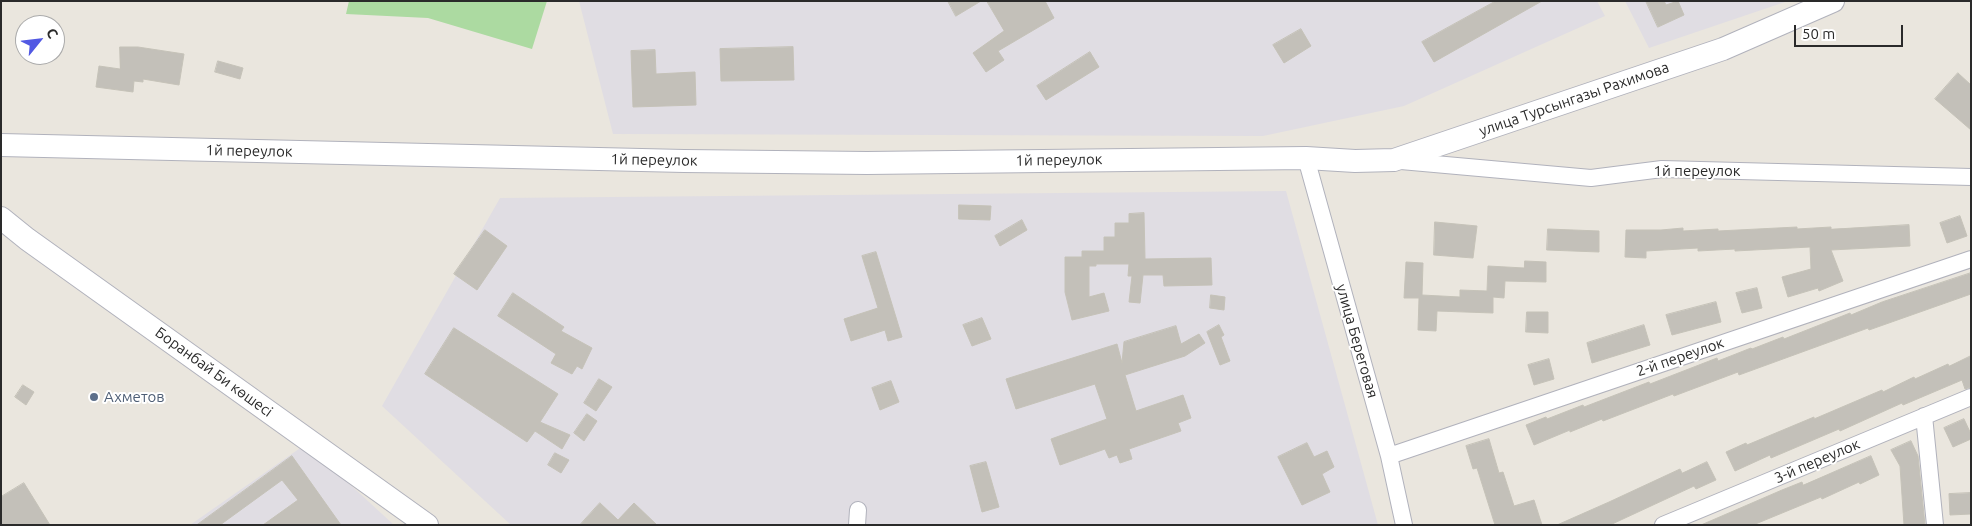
<!DOCTYPE html>
<meta charset="utf-8">
<style>
body{margin:0}
#map{position:relative;width:1972px;height:526px;overflow:hidden;background:#eae6de;font-family:Ubuntu,sans-serif}
canvas{display:block}
.frame{position:absolute;inset:0;border:2px solid #2a2a2a;pointer-events:none}
.north{position:absolute;left:15px;top:15px;width:50px;height:50px;box-sizing:border-box;background:#fff;border:1px solid #aaa;border-radius:50%;rotate:61deg;font-size:14px;font-weight:700;line-height:20px;text-align:center;color:#2a2a2a}
.north::after{content:'';display:block;margin:auto;width:18px;height:22px;background:#5259e3;clip-path:polygon(50% 0,100% 100%,50% 72%,0 100%)}
.scale{position:absolute;left:1794px;top:25px;width:109px;height:22px;box-sizing:border-box;border:2px solid #2a2a2a;border-top:0;padding-left:6px;font-size:15px;line-height:18px;white-space:nowrap;color:#2a2a2a;-webkit-text-stroke:4px #fff;paint-order:stroke}
</style>
<div id="map">
<canvas width="1972" height="526"></canvas>
<div class="frame"></div>
<div class="north">С</div>
<div class="scale">50 m</div>
</div>
<script>
const ctx = document.querySelector('canvas').getContext('2d');
ctx.lineJoin = 'round';
function fillPath(path, color) { ctx.fillStyle = color; ctx.fill(path, 'evenodd'); }
function strokePath(path, color, width, dash) { ctx.strokeStyle = color; ctx.lineWidth = width; ctx.lineCap = dash ? 'butt' : 'round'; ctx.setLineDash(dash || []); ctx.stroke(path); }
function drawText(font, color, halo, rows, align = 'center') {
  ctx.font = font + ' Ubuntu,sans-serif'; ctx.lineWidth = 4; ctx.setLineDash([]); ctx.textBaseline = 'middle'; ctx.strokeStyle = halo; ctx.fillStyle = color; for (const [text, x, y, turn = 0] of rows) {
    ctx.save(); ctx.translate(x, y); ctx.rotate((+turn || 0) * Math.PI / 180); ctx.textAlign = isNaN(turn) ? turn : align; if (halo) ctx.strokeText(text, 0, 0); ctx.fillText(text, 0, 0); ctx.restore();
  }
}
fillPath(new Path2D(`
 M579 1H1597L1605 16 1404 106 1263 136 613 134Z
 M1625 1H1788L1649 48Z
 M1286 191 1378 525H511L382 406 500 198Z
 M306 444 394 525H190Z`), '#e0dde3');
fillPath(new Path2D(`
 M349 1H547L532 49 428 18 346 14Z`), '#acdaa1');
const building = new Path2D(`
 M948 1H981L956 16Z
 M987 1H1045L1054 18 998 51 1004 60 986 72 973 53 1004 31Z
 M1496 1H1542L1434 62 1422 42Z
 M1646 1H1664L1666 5 1678 1 1684 15 1658 27Z
 M1301 29 1311 46 1284 63 1273 45Z
 M120 47H138L184 54 179 85 143 79V82L134 81 133 92 96 87 99 66 120 69Z
 M793 47 794 80 721 81 720 49Z
 M655 50 656 74 695 72 696 105 633 107 631 51Z
 M1090 52 1099 67 1046 100 1037 86Z
 M218 61 243 68 240 79 215 72Z
 M1958 73 1971 85V130L1935 99Z
 M959 205 991 206 990 220 959 219Z
 M1144 213 1145 259 1211 258 1212 285 1164 286 1163 275H1143L1140 303 1129 302 1132 276H1128L1129 264H1096V266H1089V297L1104 293 1109 311 1072 320 1065 292V257H1082V251H1104V237H1115V223H1129V214Z
 M1960 216 1967 236 1947 243 1940 223Z
 M1022 220 1027 230 1000 246 995 236Z
 M1435 222 1477 226 1473 258 1434 255Z
 M1909 225 1910 246 1831 250 1843 281 1819 291 1818 288 1788 297 1782 277 1811 269 1810 247 1735 251V249L1698 251V248L1646 251V258L1625 257 1626 230H1661L1683 228V231L1718 229V231L1797 227V229L1831 227V229Z
 M1548 229 1599 231V252L1547 250Z
 M485 230 507 246 477 290 454 274Z
 M876 252 902 337 888 341 885 330 851 341 844 319 878 308 862 256Z
 M1525 261 1546 262V282L1505 281 1504 298 1493 297V313L1437 311 1436 331 1418 330 1419 298H1404L1406 262 1423 263 1422 295 1460 297V290L1487 291 1488 266 1524 268Z
 M1971 273V294L1869 330 1868 328 1739 375 1738 372 1674 396 1673 394 1603 421 1602 419 1570 432V430L1534 445 1526 425 1546 417 1547 419 1583 405 1584 407 1649 382 1650 384 1717 358 1718 361 1751 348 1752 349 1783 337 1784 339 1850 313 1851 315 1882 302Z
 M1757 288 1762 308 1742 313 1736 293Z
 M513 293 564 327 561 331 592 348 582 369 577 366 572 374 551 363 556 354 498 316Z
 M1211 295 1225 297 1224 310 1210 308Z
 M1716 302 1721 322 1672 335 1666 315Z
 M1527 312H1548V333L1526 332Z
 M982 318 991 339 972 346 963 325Z
 M1219 325 1224 335 1221 337 1230 361 1220 365 1207 332Z
 M1644 325 1650 345 1592 363 1587 343Z
 M1176 326 1181 344 1199 334 1205 343 1185 356 1125 375 1136 411 1183 395 1191 418 1178 423 1181 431 1129 449 1132 459 1120 463 1117 455 1109 458 1105 449 1060 465 1051 439 1107 419 1095 384 1016 409 1006 379 1117 344 1122 363 1124 342Z
 M454 328 558 394 540 422 570 435 562 449 535 431 527 442 425 374Z
 M1971 356V387L1965 389 1962 380 1903 405 1902 403 1840 431 1839 429 1771 458 1770 455 1735 471 1726 452 1746 443 1747 445 1814 417V419L1882 390 1883 392 1914 377 1915 379 1948 364 1949 366Z
 M1549 359 1554 379 1534 385 1528 365Z
 M599 379 612 387 596 411 584 403Z
 M891 381 899 402 880 410 872 388Z
 M23 385 34 392 26 405 15 397Z
 M587 414 597 421 584 441 574 433Z
 M1964 419 1971 434V439L1953 447 1944 428Z
 M1489 439 1499 473 1503 472 1514 506 1534 500 1542 525H1495L1477 468 1473 469 1466 446Z
 M1911 441 1918 456 1925 525H1904L1900 466 1891 450Z
 M1307 443 1314 457 1327 451 1334 467 1322 474 1330 492 1302 505 1278 457Z
 M555 453 569 460 561 473 548 465Z
 M292 456 341 525H263L298 500 282 480 220 525H197Z
 M1871 456 1879 475 1860 484 1859 482 1822 499 1821 497 1753 525H1701L1782 490 1802 482 1803 485Z
 M986 462 999 507 982 512 970 466Z
 M1707 462 1716 480 1696 489 1694 486 1610 525H1557L1609 502 1680 469 1682 473Z
 M24 483 50 525H1V497Z
 M1970 493 1971 514 1950 515 1949 494Z
 M600 503 618 520 634 503 657 525H580Z`);
fillPath(building, '#c3c0b9');
strokePath(building, '#c5c2b8', 1);
const street = new Path2D(`
 M1306 158 1389 456 1404 525
 M1401 161 1591 178 1662 169 1971 177
 M1924 416 1935 525
 M1389 456 1971 259
 M857 525 858 510
 M1663 525 1971 397`);
const secondary = new Path2D(`
 M1 145 684 161 867 163 1306 158 1355 161 1394 160 1723 49 1833 1
 M1 218 27 239 427 525`);
strokePath(street, '#b1b2bc', 18);
strokePath(secondary, '#b1b2bc', 24);
strokePath(street, '#fff', 16);
strokePath(secondary, '#fff', 22);
for (const [x, y, r, color] of [
 [94,397,5,"#5c6f8a"]
]) { const dot = new Path2D(); dot.arc(x, y, r, 0, 2 * Math.PI); ctx.fillStyle = color; ctx.fill(dot); strokePath(dot, '#fff', 2); }
drawText('15px', '#2a2a2a', '#fff', [
 ["улица Турсынгазы Рахимова",1574,99,-19],
 ["1й переулок",249,151,1],
 ["1й переулок",654,160,1],
 ["1й переулок",1059,160,-1],
 ["1й переулок",1697,171],
 ["улица Береговая",1357,341,74],
 ["2-й переулок",1680,357,-19],
 ["Боранбай Би көшесі",214,372,36],
 ["3-й переулок",1817,461,-23]
]);
drawText('15px', '#4e5e75', '#fff', [
 ["Ахметов",104,397]
], 'left');
</script>
